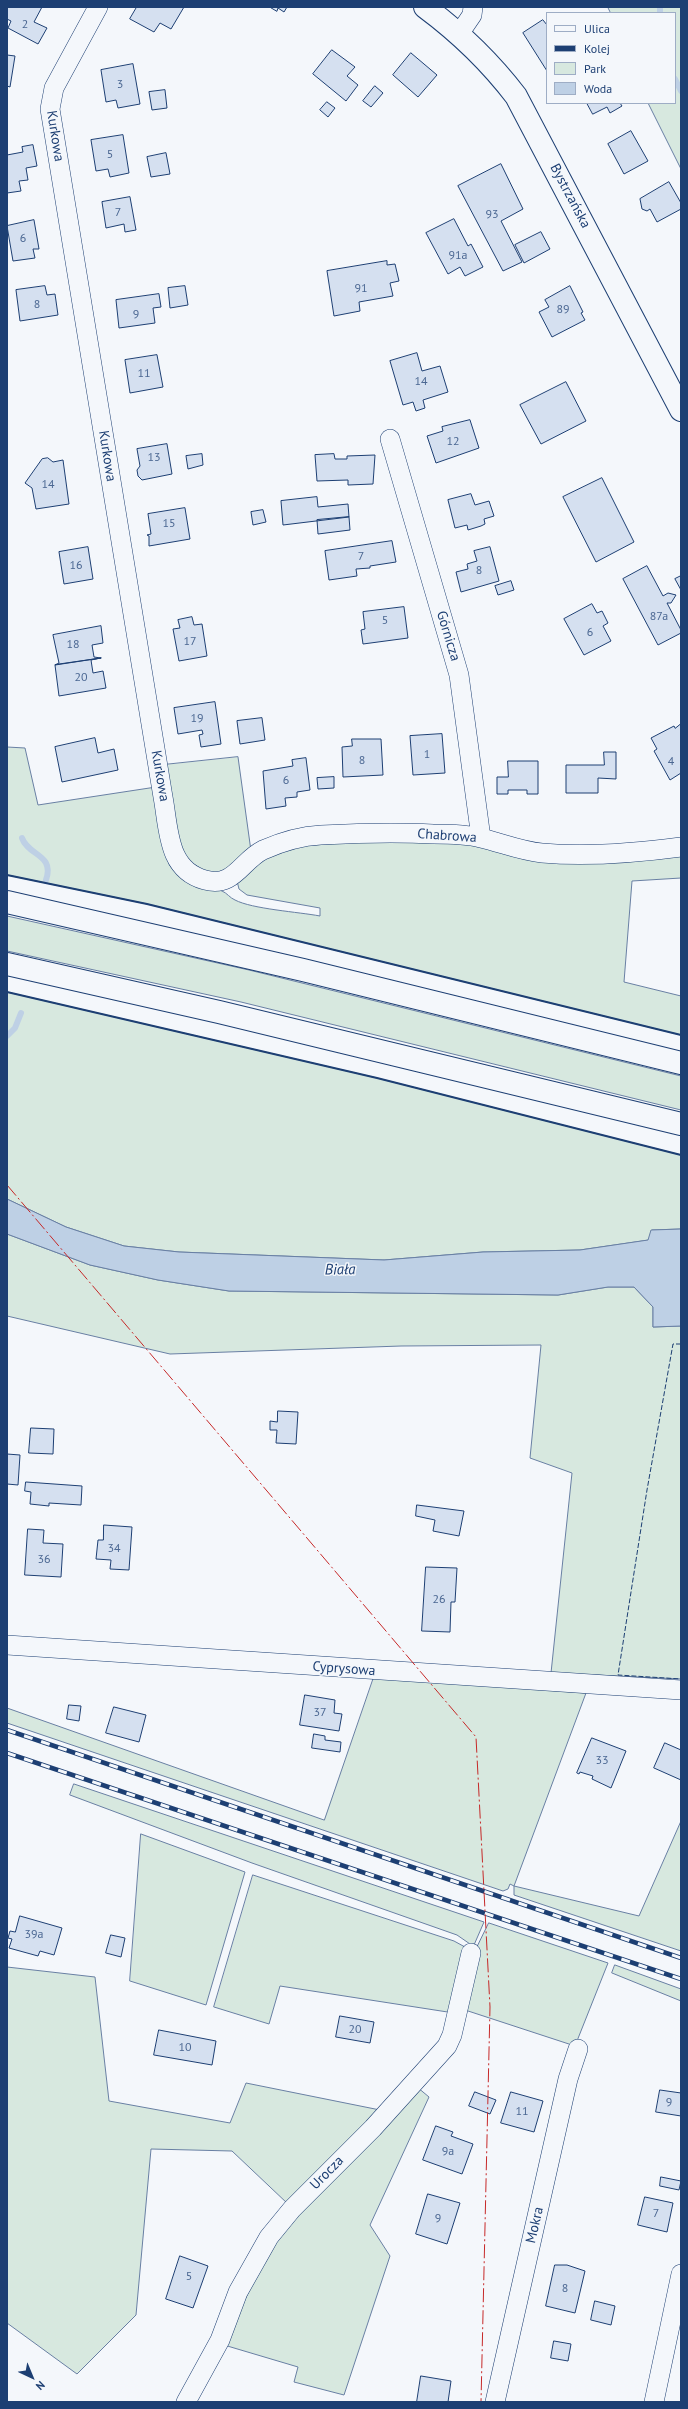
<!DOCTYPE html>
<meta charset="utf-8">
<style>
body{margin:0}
#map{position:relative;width:688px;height:2409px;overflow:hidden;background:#f4f7fb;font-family:"PT Sans",sans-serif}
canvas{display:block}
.frame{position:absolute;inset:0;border:8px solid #1d3f73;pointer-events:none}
.legend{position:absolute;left:546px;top:12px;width:130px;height:92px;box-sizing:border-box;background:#f4f7fb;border:1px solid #9eadc5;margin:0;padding:5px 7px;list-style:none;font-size:12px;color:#1d3f73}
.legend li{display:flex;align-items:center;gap:8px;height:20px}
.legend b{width:20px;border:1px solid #9eadc5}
.north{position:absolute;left:12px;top:2357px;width:40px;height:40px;-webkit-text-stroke:3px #f4f7fb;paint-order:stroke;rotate:136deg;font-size:11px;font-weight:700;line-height:16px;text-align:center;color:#1d3f73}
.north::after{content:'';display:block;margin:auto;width:14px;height:18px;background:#1d3f73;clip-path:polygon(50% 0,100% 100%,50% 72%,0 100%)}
</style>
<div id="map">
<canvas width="688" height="2409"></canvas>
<div class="frame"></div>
<ul class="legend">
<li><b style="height:5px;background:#f4f7fb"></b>Ulica</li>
<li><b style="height:5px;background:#1d3f73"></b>Kolej</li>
<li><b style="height:11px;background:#d7e8df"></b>Park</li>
<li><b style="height:11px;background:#bed0e5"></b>Woda</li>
</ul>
<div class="north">N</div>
</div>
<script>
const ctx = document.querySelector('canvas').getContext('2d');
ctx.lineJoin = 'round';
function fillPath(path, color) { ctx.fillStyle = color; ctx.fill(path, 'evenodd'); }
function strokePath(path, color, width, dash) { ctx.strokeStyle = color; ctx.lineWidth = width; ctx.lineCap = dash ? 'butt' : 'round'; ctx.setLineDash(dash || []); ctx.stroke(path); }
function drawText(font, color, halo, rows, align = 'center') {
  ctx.font = font + ' "PT Sans",sans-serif'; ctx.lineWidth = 3; ctx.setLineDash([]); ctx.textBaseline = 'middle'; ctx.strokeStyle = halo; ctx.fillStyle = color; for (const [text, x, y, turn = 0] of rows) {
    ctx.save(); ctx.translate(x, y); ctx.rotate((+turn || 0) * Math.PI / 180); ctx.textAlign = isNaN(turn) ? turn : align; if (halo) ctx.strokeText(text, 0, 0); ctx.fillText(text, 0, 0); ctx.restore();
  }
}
const green = new Path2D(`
 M608 7H681V169L648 103H675V13H611Z
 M7 747 25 748 38 805 156 787 169 864C180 883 203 885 222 891 227 893 230 898 235 900 252 909 299 912 320 916V908L247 895 239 889 237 881 267 856 288 847 416 837 681 854V878L632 881 624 982 681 996V1035L147 904 7 875Z
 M238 757 251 851 224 873 206 872 181 856 163 765Z
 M7 916 249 970 681 1076V1110L241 1002 7 951Z
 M7 992 377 1078 681 1155V1229L652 1230 649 1240 580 1250 483 1252 384 1260 179 1252 124 1246 66 1227 7 1199Z
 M7 1234 90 1265 158 1280 229 1291 558 1295 608 1287H634L653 1307V1327L681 1326V1679L551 1673 572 1473 530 1458 541 1345 401 1346 170 1354 7 1316Z
 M374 1677 586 1693 514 1886 639 1916 681 1821V1951L514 1895V1886L510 1884 508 1889 503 1891 7 1723V1708L324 1820Z
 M74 1784 484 1922 474 1945 470 1944 457 1935 252 1863 70 1795Z
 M141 1834 245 1872 206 2005 130 1981Z
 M253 1875 454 1941 465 1947 454 2013 280 1986 269 2024 214 2007Z
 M489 1923 608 1963 575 2046 462 2009 475 1951Z
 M615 1965 681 1989V2001L612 1973Z
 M7 1967 95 1977 109 2101 230 2123 246 2083 385 2111 288 2204 232 2151 151 2149 136 2315 77 2374 7 2323Z
 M417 2087 429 2097 370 2225 390 2256 344 2395 294 2382 298 2367 224 2345 273 2239Z`);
fillPath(green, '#d7e8df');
strokePath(green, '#687fa3', 1);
const water = new Path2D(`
 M7 1199 66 1227 124 1246 179 1252 384 1260 483 1252 580 1250 648 1240 651 1230 681 1229V1326L653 1327V1307L634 1287H608L558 1295 229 1291 158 1280 90 1265 7 1234Z`);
fillPath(water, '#bed0e5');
strokePath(water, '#687fa3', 1);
strokePath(new Path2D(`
 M660 13V7
 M675 79 681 91
 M22 838C28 856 55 854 46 880
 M7 1036 15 1028 21 1013`), '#bed0e5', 6);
const building = new Path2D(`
 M7 7H42L34 22 47 28 38 44 8 28 11 21 7 19Z
 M137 7H184L171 29 160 23 154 32 130 19Z
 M270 7H287L284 12 278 8 277 11Z
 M543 20 547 25V71L523 33Z
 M332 50 355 67 347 76 358 85 346 101 313 74Z
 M411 53 437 75 418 97 393 75Z
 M7 55 15 56 10 87 7 86Z
 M133 64 140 104 118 108 116 100 106 102 101 70Z
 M375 86 383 93 371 107 363 101Z
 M165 90 167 108 152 110 149 92Z
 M327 102 335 108 328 117 320 110Z
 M587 103H620L622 106 610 113 607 107 593 114Z
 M631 131 648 161 624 174 608 144Z
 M123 135 129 173 110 177 108 169 96 171 91 140Z
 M33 145 37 166 26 168 28 180 19 181 21 191 7 193V155L23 152 22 147Z
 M166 153 170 174 151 177 147 157Z
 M501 164 523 209 501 221 522 262 503 271 458 186Z
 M669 182 681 203V209L657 222 650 209 647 211 642 209 640 199Z
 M130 197 136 230 125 232 124 224 106 228 102 202Z
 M454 219 468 246 471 244 483 267 465 276 460 267 448 274 426 233Z
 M34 220 39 249H33L35 258 13 261 7 226Z
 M541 232 550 249 524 263 515 245Z
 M387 261V265L395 264 399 281 390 283 393 296 359 302 360 311 334 316 327 271Z
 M45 286 47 295 55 294 58 315 20 321 16 290Z
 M185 286 188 305 170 308 168 288Z
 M570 286 583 312 581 313 585 320 552 337 539 312 549 307 545 300Z
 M159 294 161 307 153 308 155 323 119 328 116 300Z
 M417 353 422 371 440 366 448 392 423 400 425 408 416 411 413 402 403 405 390 361Z
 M157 355 163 387 130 393 125 360Z
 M566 382 586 421 541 444 520 405Z
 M470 420 479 448 436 463 427 436 443 431 442 427Z
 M167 444 172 474 142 480 138 476 137 470 140 466 137 449Z
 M202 454 203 465 188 469 186 456Z
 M334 454 335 459H347V456L375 455 373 484 348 485V480L317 481 315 455Z
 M48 458 53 462 63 460 69 504 36 509 32 488 25 483 42 459Z
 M602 478 634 542 596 562 563 497Z
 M471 494 475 505 489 501 494 516 484 519 485 524 481 526 468 530 467 525 455 528 448 500Z
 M317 497 318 507 348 504 349 517 283 525 281 501Z
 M185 508 190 539 149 546V536L147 535 151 534 148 514Z
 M263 510 266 522 253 525 251 512Z
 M349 517 350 530 318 534 317 520Z
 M392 541 396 562 370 566V568L356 569 357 576 329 580 325 551Z
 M88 547 93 579 64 584 59 552Z
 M490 547 499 581 461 592 456 572 468 569 467 564 477 561 474 551Z
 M647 566 663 596 668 593 676 595 671 603H667L681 630V633L658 645 623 579Z
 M681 576V590L675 579Z
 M511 581 514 590 498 595 495 586Z
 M592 604 597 613 602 611 608 623 603 626 611 641 584 655 564 619Z
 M404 607 408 638 363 644 361 630 365 629 363 612Z
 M192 617 194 625 202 624 207 656 179 661 173 629 180 628 178 620Z
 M101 626 103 643 92 645 94 657 101 658 55 665 59 663 53 635Z
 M101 658 91 660 93 673 103 671 106 688 59 696 55 665Z
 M215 702 221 744 201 747 199 735 203 734 202 730 178 734 174 708Z
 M262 718 265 740 240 744 237 721Z
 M681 724V773L670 780 654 751 657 749 651 738 674 726 675 728Z
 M442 734 445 773 413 775 410 736Z
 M95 738 98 753 114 749 118 770 62 782 55 747Z
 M352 739H381L383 775 343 777 342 747 352 746Z
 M604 752H616V779L598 778V793H566V765H604Z
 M306 758 310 790 297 792V797L285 798 286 806 266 809 263 771 293 766 292 760Z
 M508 761H538V794H527V790H508V794H497V777H508Z
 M334 777V788L318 789 317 778Z
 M278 1411 298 1412 296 1444 276 1443 277 1430H270V1421L277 1422Z
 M31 1428 54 1429 53 1454 29 1453Z
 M7 1454 20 1455 18 1485 7 1484Z
 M26 1482 82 1486 81 1505 49 1503V1506L30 1504 31 1492 25 1491Z
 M417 1505 464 1511 459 1536 433 1531 435 1520 416 1516Z
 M104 1525 132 1527 129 1570 110 1569 111 1560 96 1559 98 1540H103Z
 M28 1529 44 1530 43 1543 63 1544 61 1577 25 1575Z
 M426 1567 457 1568 455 1602H451L450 1632 422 1631Z
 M305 1695 335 1700 334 1713 342 1714 339 1731 300 1725Z
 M69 1705 81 1706 79 1721 67 1719Z
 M114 1707 146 1715 139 1742 106 1733Z
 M314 1734 325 1736V1740L341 1742 340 1752 312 1748Z
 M592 1738 626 1751 611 1788 592 1779 593 1776 580 1772 579 1774 577 1773Z
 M665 1743 681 1750V1780L654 1768Z
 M20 1916 62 1928 54 1955 40 1951 38 1956 9 1948 12 1939 8 1938 10 1931 15 1932Z
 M111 1935 125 1938 121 1957 106 1953Z
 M340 2016 374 2022 370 2043 336 2037Z
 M159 2030 216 2041 212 2065 154 2055Z
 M660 2090 681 2093V2116L656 2112Z
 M475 2092 496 2100 490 2114 469 2106Z
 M511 2092 543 2101 534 2132 501 2123Z
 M436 2126 453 2132 451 2136 473 2144 462 2174 423 2160Z
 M661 2177 681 2181 679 2190 660 2186Z
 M428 2194 460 2203 447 2244 416 2234Z
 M645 2197 673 2203 667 2232 638 2225Z
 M180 2256 208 2266 193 2308 166 2299Z
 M555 2265H567L585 2271 575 2313 546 2306Z
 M595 2301 615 2306 611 2325 591 2320Z
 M554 2341 571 2344 568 2361 551 2358Z
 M421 2376 451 2381 448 2402H417Z`);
fillPath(building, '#d5e0f0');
strokePath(building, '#1d3f73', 1);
const street = new Path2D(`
 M98 7 54 88 50 109 163 797C169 829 167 870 205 880 234 888 241 861 263 850 281 842 301 836 321 835 358 833 396 832 433 834 448 834 466 834 481 838 502 843 521 851 542 853 588 857 636 853 681 847
 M459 34 472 15 473 7
 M390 439 459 675 481 838
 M7 1645 681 1690
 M186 2402 220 2340 238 2292 269 2237 292 2209 373 2128 447 2046 452 2035 471 1953
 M495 2402 568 2079 578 2049
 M654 2402 681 2274`);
const secondary = new Path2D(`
 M425 7C460 33 490 62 516 96L681 410`);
const highway = new Path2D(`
 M7 902 303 970 681 1063
 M7 964 219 1012 681 1124`);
strokePath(street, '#1d3f73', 20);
strokePath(secondary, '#1d3f73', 24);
strokePath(highway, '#1d3f73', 24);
strokePath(street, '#f4f7fb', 19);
strokePath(secondary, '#f4f7fb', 22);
strokePath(highway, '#f4f7fb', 22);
const rail = new Path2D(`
 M7 1730 681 1958
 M7 1753 681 1979`);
strokePath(rail, '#1d3f73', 4.5);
strokePath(rail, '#f4f7fb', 3, [9]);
strokePath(new Path2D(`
 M681 1344H673L647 1490 618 1675 681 1679`), '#1d3f73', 1, [5, 2]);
strokePath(new Path2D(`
 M7 875 147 904 681 1035
 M7 992 377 1078 681 1155`), '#1d3f73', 2);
strokePath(new Path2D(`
 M7 1185 476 1737 490 2007 481 2402`), '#c62828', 1, [14, 3, 2, 3]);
drawText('12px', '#4b6792', null, [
 ["2",25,25],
 ["3",120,85],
 ["5",110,155],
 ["7",118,213],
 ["93",492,215],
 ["6",23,239],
 ["91a",458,256],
 ["91",361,289],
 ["8",37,305],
 ["89",563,310],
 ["9",136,315],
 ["11",144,374],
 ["14",421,382],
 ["12",453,442],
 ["13",154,458],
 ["14",48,485],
 ["15",169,524],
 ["7",361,557],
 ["16",76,566],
 ["8",479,571],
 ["87a",659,617],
 ["5",385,621],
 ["6",590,633],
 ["17",190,642],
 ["18",73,645],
 ["20",81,678],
 ["19",197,719],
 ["1",427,755],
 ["8",362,761],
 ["4",671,762],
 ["6",286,781],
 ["34",114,1549],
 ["36",44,1560],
 ["26",439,1600],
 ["37",320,1713],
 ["33",602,1761],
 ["39a",34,1935],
 ["20",355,2030],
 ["10",185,2048],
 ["9",669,2103],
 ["11",522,2112],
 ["9a",448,2152],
 ["7",656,2214],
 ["9",438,2219],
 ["5",189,2277],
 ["8",565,2289]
]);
drawText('14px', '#1d3f73', '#f4f7fb', [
 ["Kurkowa",55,136,81],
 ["Bystrzańska",570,196,62],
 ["Kurkowa",107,456,81],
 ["Górnicza",448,636,73],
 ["Kurkowa",160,776,80],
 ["Chabrowa",447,836,4],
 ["Cyprysowa",344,1669,4],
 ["Urocza",327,2173,-45],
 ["Mokra",535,2225,-77]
]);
drawText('italic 15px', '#1d3f73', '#f4f7fb', [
 ["Biała",340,1270,-1]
]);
</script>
